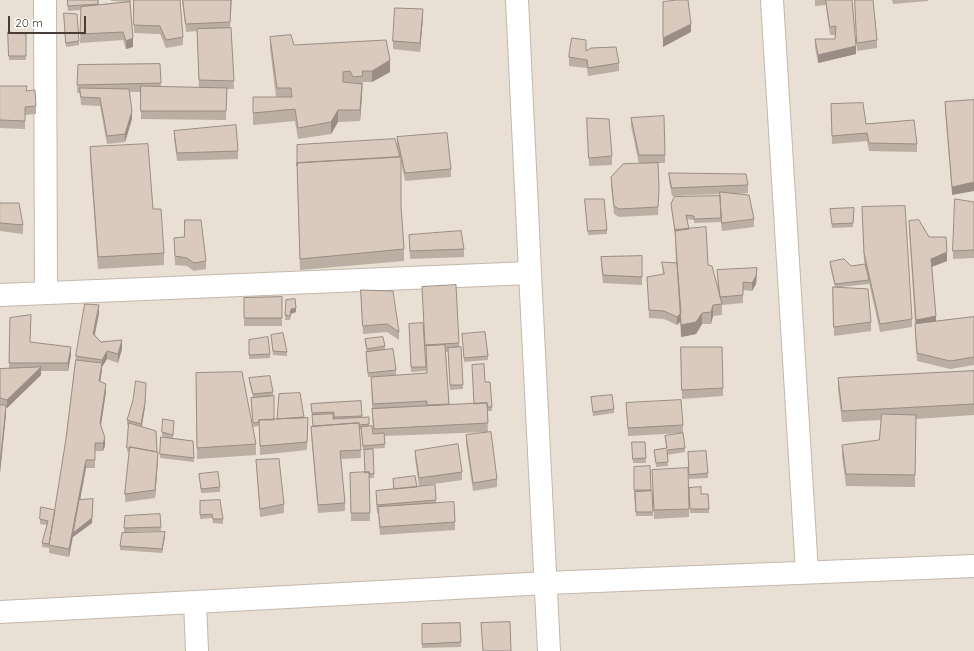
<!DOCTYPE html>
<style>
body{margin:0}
#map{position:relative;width:974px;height:651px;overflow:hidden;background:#f4eee7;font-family:Quicksand,sans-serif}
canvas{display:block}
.scale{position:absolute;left:8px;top:16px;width:78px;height:18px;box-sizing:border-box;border:2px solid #483d35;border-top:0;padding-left:5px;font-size:12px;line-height:14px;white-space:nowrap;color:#483d35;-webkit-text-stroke:3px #fff;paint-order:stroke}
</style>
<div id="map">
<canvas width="974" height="651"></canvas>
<div class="scale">20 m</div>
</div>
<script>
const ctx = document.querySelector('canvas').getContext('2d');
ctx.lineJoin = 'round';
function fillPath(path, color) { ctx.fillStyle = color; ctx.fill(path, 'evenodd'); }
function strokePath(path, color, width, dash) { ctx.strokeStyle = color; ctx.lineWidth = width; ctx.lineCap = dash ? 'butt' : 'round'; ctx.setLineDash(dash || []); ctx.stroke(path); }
fillPath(new Path2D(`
 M0 0H974V651H0Z`), '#e9dfd5');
const minor = new Path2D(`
 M45 0 46 293
 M517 0 530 273 549 651
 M772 0 807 572
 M0 295 530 273
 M195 602 197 651
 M0 612 195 602 546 583 974 566`);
strokePath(minor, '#c4b7ac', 24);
strokePath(minor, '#fff', 22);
fillPath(new Path2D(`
 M67 0H99L98 5 130 2 133 47 126 49 123 40 80 43 81 10 68 11Z
 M111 0H131V2L111 1Z
 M134 0 183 37V45L166 48 160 34 134 33Z
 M182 0H232L230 28 234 89H227L226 120 141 119V92H130L132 119 125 142 107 144 100 106 81 105 80 93H77L78 65 160 64 161 87 199 88 197 31 186 32Z
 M815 0H852L856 54 818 63 815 47V39H835L836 35H830L826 5 815 6Z
 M855 0H873L877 40V48L857 51Z
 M892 0H928V1L893 4Z
 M64 13 79 41V45L66 47Z
 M423 17 420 52 393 49V41Z
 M8 32 26 34V60H9Z
 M270 37 294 45 390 72 372 82H363L362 96 360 121 338 122 331 134 298 139 295 121 253 125V97H276L270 48Z
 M586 51 619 63V71L588 76 587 68 569 66V57Z
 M0 86 27 91 36 106V114L25 115V129L0 128Z
 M974 100 952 195 945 110V102Z
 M831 104 866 124 917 144V152L869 151 867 141 832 144Z
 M587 118 612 156V165L589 166Z
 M631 118 665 155V163H658L659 188 658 215 619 217 614 214 611 186V177L639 164 631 126Z
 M174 131 238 151V159L177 161 174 139Z
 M397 137 451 169V177L405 181 401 162V206L404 249V261L300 270 297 174V145L397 144Z
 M90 147 153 209 164 253V265L98 269 90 159Z
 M669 173 748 185V193L735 194 754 219V227L722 231 721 222 694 223V220L687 219 689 229 708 265 718 290 717 270 757 276 756 284 752 291 743 290V303L722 305V315L713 316 711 324H702L696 334 681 337 680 322 677 325 664 319 649 318 647 277 663 275 662 262 676 263 675 235 671 204 720 196V194L672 196 669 181Z
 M585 199 607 230V234L588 235Z
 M974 202V258L953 259V251Z
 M0 203 23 225V234L0 231Z
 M862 207 912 319V327L880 332 869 283V284L840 287 871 322V331L834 336 833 287H835L830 266V262L851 266 865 265 864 261Z
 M854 208 853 227 832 228 830 209Z
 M909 221 929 237 947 261 932 267 936 321 974 317V365L950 369 917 361 915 332V324L909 229Z
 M409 235 464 249V257L410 259Z
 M174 238 206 261V269L194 271 187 266 175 265Z
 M642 256V285L603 283 601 265V257Z
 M422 287 459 343 463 389 450 390 448 352H446L449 405 474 404 485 382H490L492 411H487L488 432 384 436 385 448 368 449H373L374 478H369L370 521H351L350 473H365L364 450H363L361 429H360L361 458 341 459 345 503V511L318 513 311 435V427L313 426 311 404 361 401 362 417H369V427L373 434 371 377 427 373Z
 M361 290 399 332V340L387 332 363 334Z
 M282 297V326H244V298Z
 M286 300 296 312 291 314 290 320H285Z
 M99 313 95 335 101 342 122 349 118 363 107 359 102 367 100 381 106 392 101 425 105 446 103 451H95V468H86L80 500 92 523 73 537V536L69 557 49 553V548L42 547V543L47 525 40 524V519L55 510 66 439 76 356Z
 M10 318 30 342 71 355 68 371H41V375L7 408H6V414L0 473V369H9Z
 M409 324 426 367V371L411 372Z
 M462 334 488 356V360L464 362Z
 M271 335 287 352V356L273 355Z
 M365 339 385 346V350L396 370V375L368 377 366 356V352H367L365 344Z
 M249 340 270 354V358L249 359Z
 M681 347 723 388V396L682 399Z
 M974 371V415L916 419 915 487 846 486 842 456V445L879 440 881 420 842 422 838 389V378Z
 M249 378 273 392 274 420 277 419 279 394 304 417V418H308L307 450 260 455 259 426 253 427 251 402V398L253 397 249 382Z
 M196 384 256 444V455L197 459Z
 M591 397 614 409V413L593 416Z
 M626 403 683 425V433L628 436Z
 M145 407 142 427 158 460 155 498 125 502V494L129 452H127L129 425H127V420Z
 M174 421 173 438 193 441 194 462 160 458 161 437H165L162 436V432Z
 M466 435 497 479V487L473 491 466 444Z
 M665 436 685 448V452L667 455 668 466 656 467 654 450 666 448Z
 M645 442 646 463H633L632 447Z
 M415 451 462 472V480L420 486 436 500V503L455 522V530L380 535 378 513H377L376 499V491L393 489V479L417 487 419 486 415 459Z
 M688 456 708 473V478L689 479Z
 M256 460 284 504V513L260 517Z
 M650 466 651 491H652L653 516H636L634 495V467Z
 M652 470 689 509V517L654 519Z
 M199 474 220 487V492L201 493Z
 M689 488 701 494 709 509V513H690Z
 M200 501 223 519V524L213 523 212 518 200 519Z
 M160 514 161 531 124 532V528Z
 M165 536 162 553 120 550V546Z
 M460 623 461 647 422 648V624Z`), '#bbaea3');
fillPath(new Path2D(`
 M423 9V17L420 52V43Z
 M691 24V32L663 47V38Z
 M133 38V47L126 49V41Z
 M856 46V54L818 63V55Z
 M390 60V72L372 82V71Z
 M362 84V96L360 121V110Z
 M338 110V122L331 134V122Z
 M132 111V119L125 142V134Z
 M974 182V191L952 195V187Z
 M947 252V261L931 267V259Z
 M757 268 756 284 752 291V283Z
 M99 305V313L93 342V334Z
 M713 305V316L711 324V312Z
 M296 308V312L291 314 290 320 291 309Z
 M681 313V321L677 325V317Z
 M702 313V324L696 334 681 337V325Z
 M936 316V324L916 328V320Z
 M122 340V349L118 363V354Z
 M71 347V355L68 371V363Z
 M107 351V359L102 367V371L99 389V381L102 365V360Z
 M41 367V375L7 408V400Z
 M106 384V392L100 431V423Z
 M146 387 145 407 141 429V424Z
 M6 405V414L0 473V465Z
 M105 438V446L103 451V443Z
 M158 452V460L155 498V490Z
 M86 460V468L74 532 93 499 92 523 73 537V536L69 557V549Z
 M165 532V536L162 553V549Z`), '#998d85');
const building = new Path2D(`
 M68 0H98V4L68 6Z
 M134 0H180L183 37 166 40 160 26 134 25Z
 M183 0H231L230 22 186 24Z
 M677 0H688L691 24 663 38V2Z
 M826 0H852L856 46 818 55 815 39H835L836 26 830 27Z
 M855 0H873L877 40 857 43Z
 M130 2 133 38 126 41 123 32 80 34 81 7Z
 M395 8 423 9 420 43 393 41Z
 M64 13 77 14 79 41 66 43Z
 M231 28 234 81 199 80 197 29Z
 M8 32 26 34V56H9Z
 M291 35 294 45 386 40 390 60 372 71H362L363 76 353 77 350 71 343 72V82L362 84 360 110H338L331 122 298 128 295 109 253 113V97H292L291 88H277L270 37Z
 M572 38 586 40V51L591 48 616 47 619 63 588 68 587 60 569 57Z
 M160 64 161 83 77 85 78 65Z
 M0 86H27L26 91 35 90 36 106 25 107V121L0 120Z
 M141 86 227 88 226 111H141Z
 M80 88 129 89 132 111 125 134 107 136 100 98 81 97Z
 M974 100V182L952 187 945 102Z
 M863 103 866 124 914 120 917 144 869 143 867 133 832 136 831 104Z
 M664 116 665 155H639L631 118Z
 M587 118 609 119 612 156 589 158Z
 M236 125 238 151 177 153 174 131Z
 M447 133 451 169 405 173 397 137Z
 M395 139 400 157 297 163V166V145Z
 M148 144 153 209H161L164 253 98 257 90 147Z
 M401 157V206L404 249 300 259 297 163Z
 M658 163 659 188 658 207 619 209 614 206 611 177 623 164Z
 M669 173 746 174 748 185 672 188Z
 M720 192 749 195 754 219 722 223Z
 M720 196 721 218 694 219V216L686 215 689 229 675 231 671 204 674 197Z
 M585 199H604L607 230 588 231Z
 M955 199 974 202V250L953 251Z
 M0 203H19L23 225 0 223Z
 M905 206 912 319 880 324 864 253 862 207Z
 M854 208 853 223 832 224 830 209Z
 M185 220H201L206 261 194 263 187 258 175 256 174 238 184 237Z
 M919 220 929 237H946L947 252 931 259 936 316 916 320 909 221Z
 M706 227 708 265 712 266 722 304 713 305 711 312 702 313 696 322 681 325 675 230Z
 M461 231 464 249 410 251 409 235Z
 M642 256V277L603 275 601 257Z
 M844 259 851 266 865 264 869 280 835 284 830 262Z
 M662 262 677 263 681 313 677 317 664 311 649 310 647 277 664 274Z
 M757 268 756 276 752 283 743 282V295L720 297 717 270Z
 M456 285 459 343 425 345 422 287Z
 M833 287 868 289 871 322 834 327Z
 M361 290 393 291 399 332 387 324 363 326Z
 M282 297V318H244V298Z
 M295 299 296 308 291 309 290 316 285 315 286 300Z
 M85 304 99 305 93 334 101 342 122 340 118 354 107 351 102 360 76 356Z
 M31 315 30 342 71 347 68 363H9L10 318Z
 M974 317V357L950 361 917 353 915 324Z
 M423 323 426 367H411L409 324Z
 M485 332 488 356 464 358 462 334Z
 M283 333 287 352 273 351 271 335Z
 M268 337 270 354 249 355V340Z
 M383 337 385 346 367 349 365 339Z
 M445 345 449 404 427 405V401L373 404 371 377 427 373 426 346Z
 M461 347 463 385H450L448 348Z
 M681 347H722L723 388 682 390Z
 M393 349 396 370 368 373 366 352Z
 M76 360 102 363 99 381 106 384 100 423 105 438 103 443H95V460H86L69 549 49 545 66 439Z
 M484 364 485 382H490L492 407H487V403L474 404 472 365Z
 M41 367 7 400 0 398V369Z
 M974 371V404L842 411 838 378Z
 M242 372 256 444 197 448 196 373Z
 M270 376 273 392 253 394 249 378Z
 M136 381 146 383 145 403 141 424 127 420 133 400Z
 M300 393 304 417 277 419 279 394Z
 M612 395 614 409 593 412 591 397Z
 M274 396V420H259V422L253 423 251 398Z
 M681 400 683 425 628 428 626 403Z
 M361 401 362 416 334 417V412L312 413 311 404Z
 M487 403 488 423 374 429 372 409Z
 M0 405H6L0 465Z
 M333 414V419L369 417V424L359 425V423L313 426 312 415Z
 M882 414 916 415 915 475 846 474 842 445 879 440Z
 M308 418 307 442 260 446 259 420Z
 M163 419 174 421 173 435 162 432Z
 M129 423 156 431 157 452 130 447V448H127Z
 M359 423 361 450 340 451 345 503 318 505 311 427Z
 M372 426 373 434 384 433 385 444 363 446 361 427Z
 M491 432 497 479 473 483 466 435Z
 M683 433 685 448 667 450 668 462 656 463 654 450 667 448 665 436Z
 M161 437 193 441 194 458 160 454Z
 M632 442H645L646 458 633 459Z
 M458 444 462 472 419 478 415 451Z
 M130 447 158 452 155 490 125 494Z
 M373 449 374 474H369V472L365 473 364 450Z
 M706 451 708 473 689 475 688 452Z
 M279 459 284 504 260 509 256 460Z
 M650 466 651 490H634V467Z
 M688 468 689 509 654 510 652 470Z
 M218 472 220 487 201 489 199 474Z
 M369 472 370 513H351L350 473Z
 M415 476 417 487 394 489 393 479Z
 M435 485 436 500 377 505 376 491Z
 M701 487V494H708L709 509H690L689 488Z
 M652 491 653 512H636L635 492Z
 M93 499 92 518 73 533 79 500Z
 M220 500 223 519H213L212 514 200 515V501Z
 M454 502 455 522 380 527 378 507Z
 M41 507 55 510 49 544 42 543 48 521 40 519Z
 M160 514 161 527 124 528 125 516Z
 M165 532 162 549 120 546 122 533Z
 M510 622 511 651H483L481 623Z
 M460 623 461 642 422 644V624Z`);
fillPath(building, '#dacabe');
strokePath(building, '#998d85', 1);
</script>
